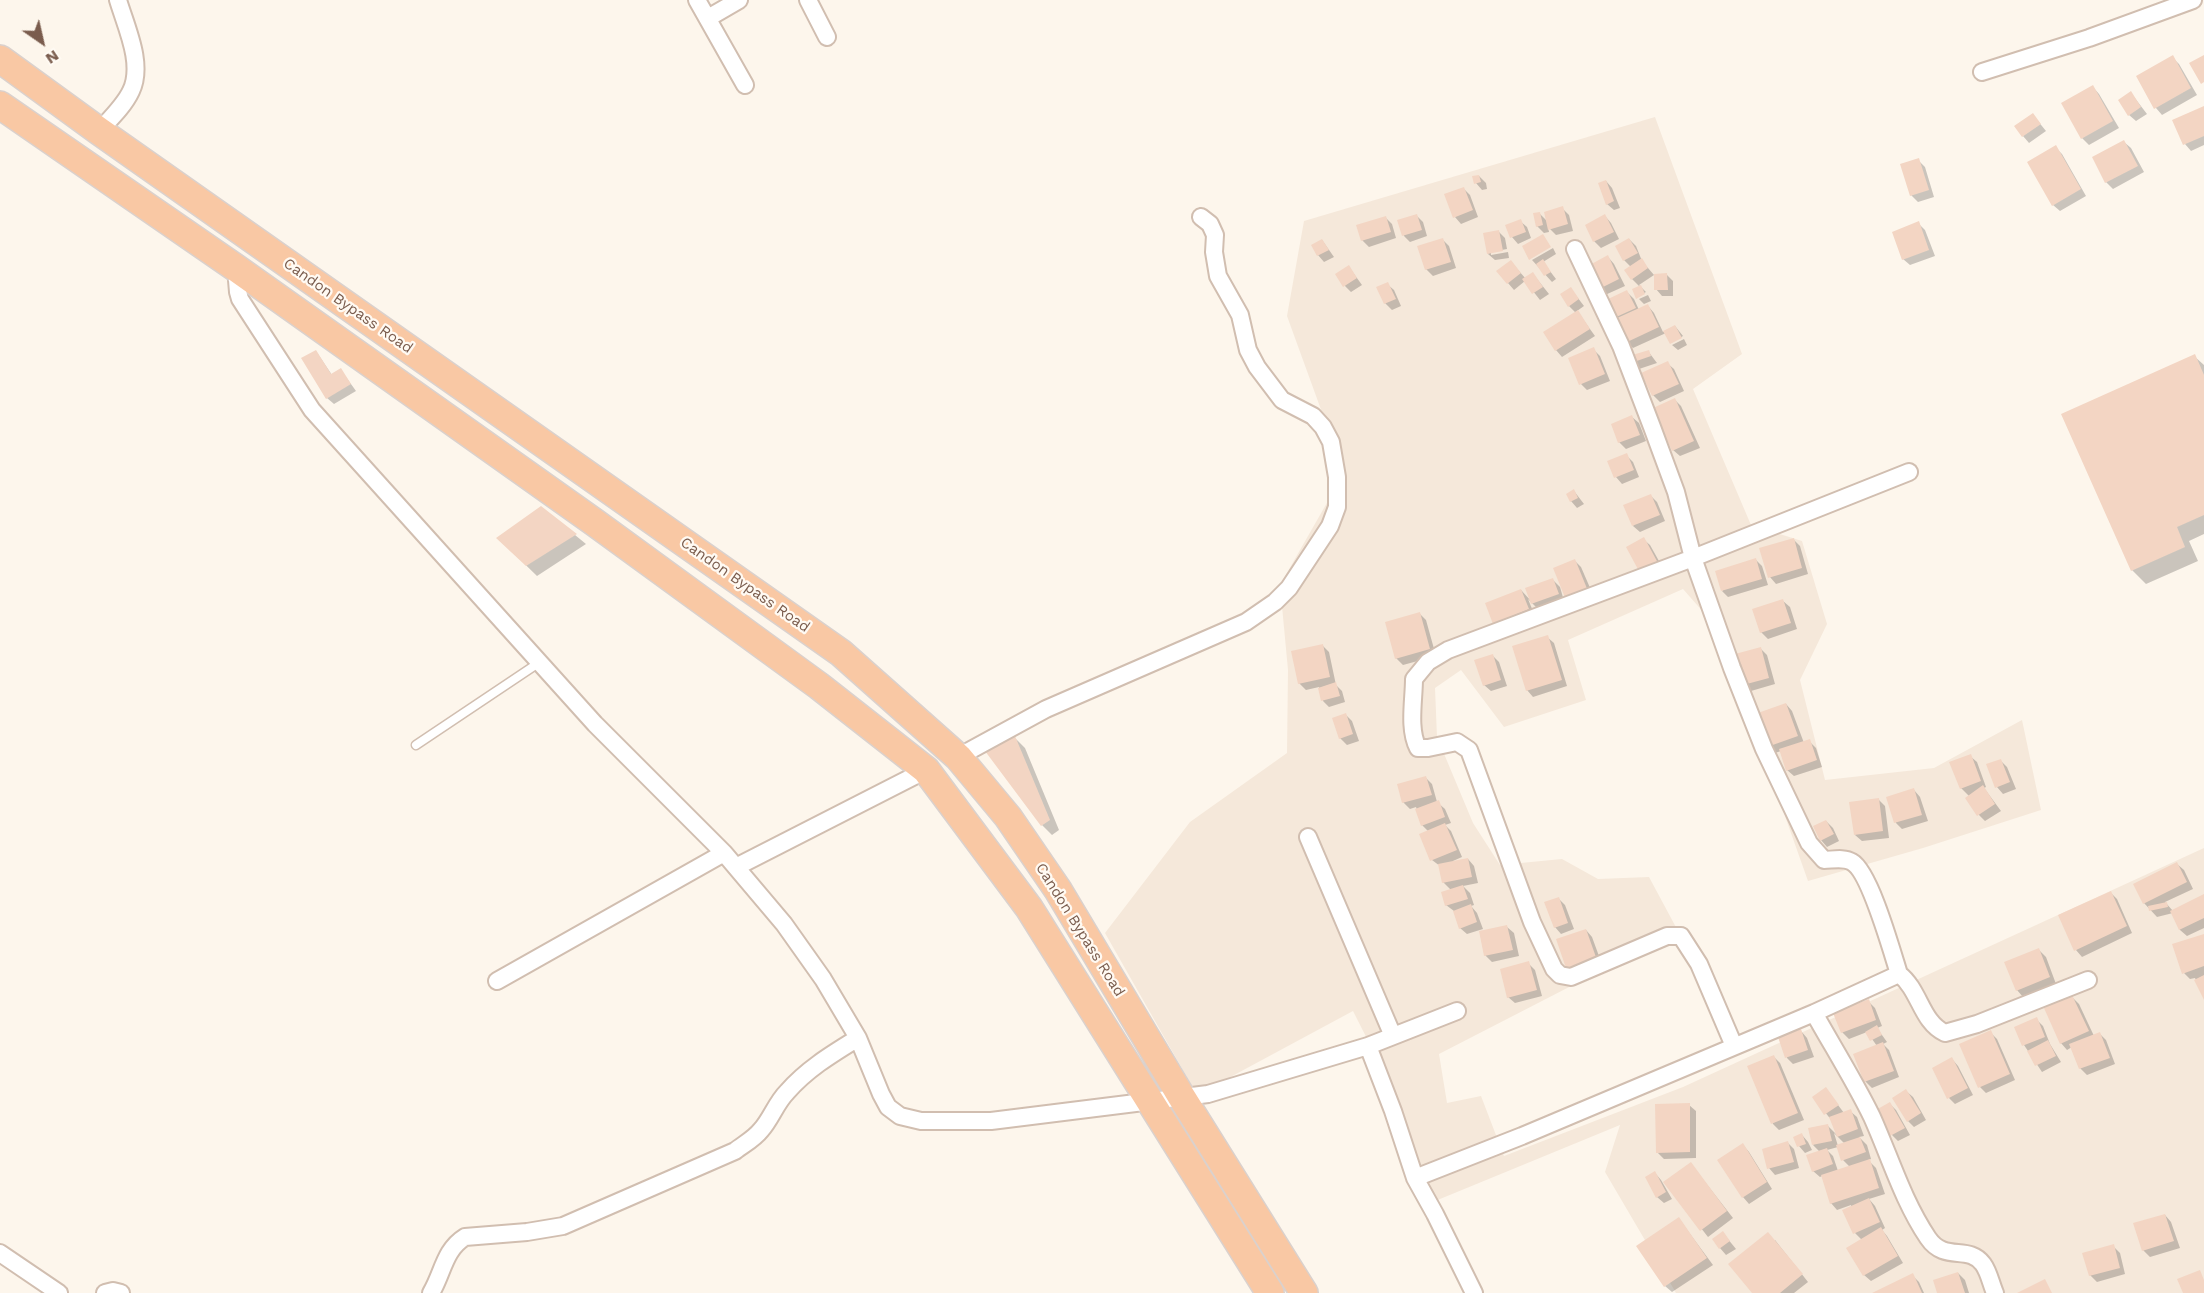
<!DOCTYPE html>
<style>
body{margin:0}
#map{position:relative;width:2204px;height:1293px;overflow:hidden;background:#fdf6ec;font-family:"Work Sans",sans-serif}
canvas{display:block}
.north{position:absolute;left:12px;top:12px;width:60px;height:60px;-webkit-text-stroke:4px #fffaf3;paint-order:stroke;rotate:146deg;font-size:16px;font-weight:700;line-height:24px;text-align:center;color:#7a5c4d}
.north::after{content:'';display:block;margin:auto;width:21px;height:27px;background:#7a5c4d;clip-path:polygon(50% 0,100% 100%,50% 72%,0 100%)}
</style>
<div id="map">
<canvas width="2204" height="1293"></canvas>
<div class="north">N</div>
</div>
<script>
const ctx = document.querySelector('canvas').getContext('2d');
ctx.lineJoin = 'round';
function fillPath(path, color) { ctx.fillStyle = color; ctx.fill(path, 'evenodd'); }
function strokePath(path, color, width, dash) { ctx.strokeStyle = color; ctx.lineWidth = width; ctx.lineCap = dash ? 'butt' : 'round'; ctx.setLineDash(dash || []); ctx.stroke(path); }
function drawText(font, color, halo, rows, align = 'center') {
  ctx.font = font + ' "Work Sans",sans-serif'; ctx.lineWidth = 4.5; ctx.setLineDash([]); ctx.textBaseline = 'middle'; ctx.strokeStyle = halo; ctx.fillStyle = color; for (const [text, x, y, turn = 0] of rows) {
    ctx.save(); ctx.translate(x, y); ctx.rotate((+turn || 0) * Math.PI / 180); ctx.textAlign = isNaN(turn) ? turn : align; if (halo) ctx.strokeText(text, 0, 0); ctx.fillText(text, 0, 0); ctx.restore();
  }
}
fillPath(new Path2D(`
 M1655 117 1742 354 1693 389 1751 525 1802 541 1827 624 1800 680 1825 780 1934 768 2022 720 2041 810 1923 848 1808 881 1719 630 1683 589 1568 640 1586 700 1504 727 1461 670 1435 688 1437 737 1473 823 1500 865 1562 859 1598 879 1649 877 1678 931 1439 1054 1447 1103 1481 1096 1504 1156 1683 1087 2204 848V1293H1676L1605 1172 1620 1125 1423 1206 1395 1094 1353 1011 1197 1095 1105 933 1190 822 1287 753 1288 670 1280 585 1344 473 1287 316 1304 221Z`), '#f5e8da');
fillPath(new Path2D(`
 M2172 57 2179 64 2197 95 2162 115 2156 108 2138 77Z
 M2093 87 2099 94 2119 128 2089 145 2082 138 2063 104Z
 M2131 93 2147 114 2136 121 2129 115Z
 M2204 107V145L2191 151 2185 144 2174 120Z
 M2033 115 2046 131 2029 143 2023 136Z
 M2124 142 2131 148 2144 172 2113 189 2106 182Z
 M2055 147 2062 154 2086 196 2060 211 2053 205Z
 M1918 160 1925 167 1934 197 1918 202 1911 195Z
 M1479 176 1486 183 1487 189 1482 190 1476 183Z
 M1606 181 1612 188 1620 208 1614 210 1607 204Z
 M1463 188 1470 195 1478 217 1461 224 1455 217Z
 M1562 208 1569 215 1573 231 1556 235 1548 227 1549 232 1544 233 1537 226 1540 214 1548 222Z
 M1416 215 1423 222 1427 236 1410 242 1404 236 1399 221Z
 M1605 216 1611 223 1619 239 1601 248 1594 241 1587 225Z
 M1385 217 1392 224 1396 238 1369 247 1362 240Z
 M1520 221 1527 227 1531 238 1518 244 1512 237 1507 226Z
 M1918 223 1925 230 1935 256 1910 265 1903 259Z
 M1499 232 1505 238 1507 249 1491 252V255L1508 252 1509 258 1495 260 1488 254Z
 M1629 239 1636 246 1642 261 1654 275 1639 285 1646 292 1638 296V298L1634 289 1640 287 1632 279 1631 267 1624 260Z
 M1322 240 1334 257 1324 262 1318 255Z
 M1443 240 1449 246 1456 268 1433 276 1426 269Z
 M1553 248 1556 254 1543 262 1556 279 1552 282 1532 260Z
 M1608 257 1614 264 1625 286 1605 295 1599 289Z
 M1511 262 1526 279 1533 274 1549 294 1540 300 1525 281 1514 290 1508 283Z
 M1349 267 1362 285 1351 292 1345 286Z
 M1667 275 1673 281V296H1662L1656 289Z
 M1387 284 1394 290 1401 306 1392 310 1385 303Z
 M1571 289 1584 306 1577 311 1595 336 1562 357 1556 350 1576 313 1569 306Z
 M1627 292 1634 299 1639 310 1648 306 1654 313 1663 332 1675 326 1683 336 1671 343 1666 333 1633 348 1627 342 1616 317Z
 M1648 295 1651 301 1644 304 1639 299Z
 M1684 339 1687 345 1678 350 1672 345Z
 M1593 349 1600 356 1610 381 1587 390 1581 384Z
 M316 351 332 375 341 370 356 391 334 404 327 398Z
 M1648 351 1657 363 1639 369 1633 362Z
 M2194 356 2204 365V534L2189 541 2198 561 2146 584 2132 570Z
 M1667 363 1674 369 1684 391 1660 402 1653 395Z
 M1675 400 1681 406 1700 448 1680 456 1673 450Z
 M1632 417 1639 423 1646 441 1626 449 1619 442Z
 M1626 455 1633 462 1639 477 1622 484 1616 477Z
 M1574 491 1584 504 1577 508 1571 501Z
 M1651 496 1657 502 1665 521 1640 532 1633 526Z
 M541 507 586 544 537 576 498 538Z
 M1643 539 1650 545 1664 570 1648 579Z
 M1793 539 1800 546 1808 574 1776 584 1770 577Z
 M1756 560 1762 566 1768 585 1728 597 1722 591Z
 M1575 561 1581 567 1594 597 1555 569Z
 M1553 580 1560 587 1564 601 1539 610 1528 599 1535 616 1501 629 1495 623 1521 590 1531 601Z
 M1783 601 1790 607 1797 629 1768 639 1761 632Z
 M1420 614 1426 620 1436 656 1403 665 1396 658Z
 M1547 637 1554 643 1567 686 1533 697 1527 690Z
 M1322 645 1329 652 1336 685 1342 691 1345 702 1329 707 1323 701 1319 687 1306 690 1299 683Z
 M1761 649 1767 655 1775 684 1751 691 1745 684Z
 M1492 655 1499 662 1507 686 1491 691 1484 685Z
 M1786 704 1792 711 1804 743 1809 741 1816 748 1822 767 1794 776 1787 770 1781 751 1775 753 1768 746Z
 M1346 715 1352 721 1359 741 1347 745 1340 738Z
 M1015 738 1025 748 1059 830 1052 835 1042 825Z
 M1970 756 1977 762 1986 787 1984 788 2001 811 1985 821 1979 815 1969 796 1961 788Z
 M2000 760 2007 767 2016 789 2003 794 1997 787Z
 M1426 778 1432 784 1437 802 1445 809 1451 823 1445 825 1451 831 1462 857 1453 861V862L1468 859 1474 866 1478 883 1463 886 1470 893 1474 905 1471 906 1477 913 1483 929 1467 934 1460 928 1454 911 1446 905 1451 890 1443 882 1440 866 1432 860 1429 832 1422 825 1416 807 1410 809 1403 802Z
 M1914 790 1920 797 1928 821 1902 829 1896 823 1888 798Z
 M1878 799 1885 806 1889 838 1862 841 1855 835Z
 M1826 821 1833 828 1839 841 1827 847 1821 840Z
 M2177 864 2184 870 2193 889 2165 902 2173 911 2204 896V928L2187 936 2180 930 2173 913 2157 917 2144 903Z
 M2110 892 2117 899 2132 933 2082 957 2076 950Z
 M1558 898 1565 905 1574 929 1561 934 1555 927Z
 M1507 927 1514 933 1519 956 1492 962 1485 955Z
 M1586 930 1592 937 1603 967 1568 970Z
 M2204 935V997L2195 978 2190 979 2184 973Z
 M2039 950 2046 957 2056 984 2023 997 2017 990Z
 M1528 963 1535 970 1542 996 1515 1003 1508 997Z
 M2072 997 2079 1004 2094 1036 2100 1034 2106 1040 2115 1064 2087 1075 2080 1068 2072 1047 2067 1050 2061 1043Z
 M1868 1001 1875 1008 1882 1026 1877 1028 1887 1042 1883 1044 1889 1050 1899 1077 1872 1088 1865 1081 1877 1046 1867 1032 1849 1039 1842 1032Z
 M2036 1019 2043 1026 2050 1044 2061 1062 2042 1072 2024 1045 2016 1028Z
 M1801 1031 1807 1038 1814 1057 1793 1064 1787 1058 1780 1038Z
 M1990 1032 1997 1039 2015 1080 1986 1093 1980 1087Z
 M1773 1056 1780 1063 1804 1120 1779 1130 1773 1124 1749 1067Z
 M1952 1059 1958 1066 1973 1095 1955 1104 1949 1098Z
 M1826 1089 1844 1113 1850 1111 1857 1117 1864 1136 1859 1137 1867 1145 1871 1159 1868 1160 1876 1168 1885 1194 1869 1199 1875 1206 1885 1228 1882 1230 1887 1236 1903 1263 1871 1281 1864 1275 1862 1240 1855 1233 1851 1205 1837 1210 1831 1203 1822 1176 1820 1177 1813 1171 1820 1152 1813 1145 1828 1126 1838 1136 1832 1121 1814 1098ZM1834 1133 1845 1144 1838 1146ZM1838 1147 1843 1160 1850 1167 1838 1171 1833 1156 1827 1150Z
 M1906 1091 1913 1097 1926 1120 1914 1127 1908 1121Z
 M1890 1104 1896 1110 1910 1135 1898 1141 1892 1135Z
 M1689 1105 1696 1111V1158L1664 1159 1657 1152Z
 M1802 1135 1808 1142 1812 1150 1805 1153 1799 1146Z
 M1788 1143 1794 1149 1799 1168 1775 1175 1769 1168Z
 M1743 1145 1749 1152 1772 1189 1749 1204 1743 1197Z
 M1691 1164 1733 1218 1708 1237 1665 1182Z
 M1655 1173 1661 1180 1672 1199 1664 1203 1657 1197Z
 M2165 1215 2171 1222 2180 1248 2150 1257 2143 1250Z
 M1679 1219 1713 1265 1672 1292 1665 1286Z
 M1723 1233 1736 1249 1726 1255 1720 1248Z
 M1775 1240 1808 1282 1794 1293H1754Z
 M2113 1246 2120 1253 2125 1274 2097 1282 2090 1275Z
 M1958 1273 1965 1280 1969 1293H1939Z
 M1912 1275 1919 1282 1924 1293H1877Z`), '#0003');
fillPath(new Path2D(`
 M2173 55 2191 88 2154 109 2136 76Z
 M2204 55V82L2201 84 2189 63Z
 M2093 85 2113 121 2081 139 2061 103Z
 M2131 91 2141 107 2128 116 2118 100Z
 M2204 106V136L2183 145 2172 120Z
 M2033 113 2041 124 2022 137 2014 126Z
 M2124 140 2138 166 2105 183 2092 157Z
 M2056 145 2081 189 2052 206 2027 162Z
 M1919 158 1929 190 1910 196 1900 164Z
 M1479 175 1481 182 1474 184 1472 176Z
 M1606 180 1614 201 1606 205 1598 183Z
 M1464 187 1473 210 1453 218 1444 194Z
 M1563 206 1568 224 1548 230 1544 212Z
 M1540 212 1543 225 1536 227 1533 213Z
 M1417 214 1422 230 1402 236 1397 220Z
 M1605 214 1614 232 1593 242 1585 225Z
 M1386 216 1391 232 1361 241 1356 225Z
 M1521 219 1526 232 1510 238 1505 225Z
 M1919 221 1929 250 1902 260 1892 232Z
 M1499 230 1503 251 1487 254 1483 233Z
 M1543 234 1551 247 1529 260 1522 246Z
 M1443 238 1451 262 1425 270 1417 246Z
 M1629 238 1638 253 1623 261 1615 246Z
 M1322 239 1329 250 1317 256 1311 245Z
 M1608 255 1619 279 1597 290 1586 267Z
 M1642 258 1648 268 1631 280 1624 270Z
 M1543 259 1551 272 1544 276 1536 264Z
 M1511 260 1521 273 1507 284 1496 271Z
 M1349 265 1357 278 1343 287 1335 274Z
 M1533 272 1543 287 1532 294 1522 279Z
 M1667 273 1668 290H1654V274Z
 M1388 282 1396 299 1384 304 1376 287Z
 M1641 285 1645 294 1636 299 1632 289Z
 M1571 287 1579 299 1568 307 1560 294Z
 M1627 290 1636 308 1614 318 1606 300Z
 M1648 304 1659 327 1625 343 1615 319Z
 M1578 310 1590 329 1555 351 1543 332Z
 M1675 325 1682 338 1670 344 1663 331Z
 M1594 347 1605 374 1579 385 1568 358Z
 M316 350 331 374 341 368 351 384 326 399 301 358Z
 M1649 350 1651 356 1631 363 1629 356Z
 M2195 354 2204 375V515L2177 527 2185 547 2131 571 2061 414Z
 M1668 361 1679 384 1652 396 1641 373Z
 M1675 398 1694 441 1672 451 1653 408Z
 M1632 415 1640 435 1618 443 1611 424Z
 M1627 453 1634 470 1614 478 1607 461Z
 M1574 489 1578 498 1570 502 1566 494Z
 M1651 494 1660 515 1632 526 1623 505Z
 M541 506 577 534 526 566 496 538Z
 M1644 537 1658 563 1640 573 1626 547Z
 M1794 538 1802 568 1768 578 1759 548Z
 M1756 558 1762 579 1721 591 1715 571Z
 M1575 559 1588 591 1566 600 1553 568Z
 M1553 578 1559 594 1531 604 1525 588Z
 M1521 589 1529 609 1493 624 1485 603Z
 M1783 599 1791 623 1760 633 1752 609Z
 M1420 612 1430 649 1395 659 1385 622Z
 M1548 635 1562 680 1526 691 1512 646Z
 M1323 644 1330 677 1298 684 1291 651Z
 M1761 647 1769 678 1743 685 1735 654Z
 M1493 654 1501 680 1483 686 1474 660Z
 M1336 682 1340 696 1321 701 1318 688Z
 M1786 703 1798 736 1767 747 1755 714Z
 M1346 713 1353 734 1339 739 1332 718Z
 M1015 736 1050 820 1041 826 985 751Z
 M1810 739 1817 760 1786 771 1779 749Z
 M1971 754 1981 781 1960 789 1949 762Z
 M2001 759 2010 782 1995 788 1986 764Z
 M1426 776 1432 795 1402 803 1397 784Z
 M1983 785 1995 804 1977 816 1965 798Z
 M1914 788 1922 815 1894 823 1886 797Z
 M1879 798 1883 831 1854 835 1849 802Z
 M1439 800 1445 817 1421 826 1415 809Z
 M1826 820 1834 834 1820 841 1813 826Z
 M1445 823 1457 850 1430 861 1419 834Z
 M1468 858 1472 877 1442 883 1438 864Z
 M2177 862 2187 882 2143 904 2133 884Z
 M1463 885 1468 899 1445 906 1441 892Z
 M2111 891 2127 926 2074 951 2058 915Z
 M2204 894V918L2179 930 2170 911Z
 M1559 897 1568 923 1554 928 1544 902Z
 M2167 902 2168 907 2149 911 2148 906Z
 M1471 904 1477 922 1459 929 1453 911Z
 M1507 925 1513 950 1484 956 1479 931Z
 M1586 929 1597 960 1567 971 1556 939Z
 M2204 934V966L2182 974 2172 944Z
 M2039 948 2050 977 2016 991 2004 962Z
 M1529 961 1537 990 1507 998 1500 969Z
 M2204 975V1000L2194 980Z
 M2072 995 2089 1031 2060 1044 2044 1008Z
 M1869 999 1876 1020 1841 1033 1833 1013Z
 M2037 1017 2045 1037 2022 1046 2014 1027Z
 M1877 1025 1882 1035 1870 1041 1865 1032Z
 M1801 1029 1808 1050 1785 1058 1778 1037Z
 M1991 1030 2010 1074 1978 1088 1959 1044Z
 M2100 1032 2110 1058 2079 1069 2069 1044Z
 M2048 1040 2056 1056 2035 1066 2027 1051Z
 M1883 1042 1894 1071 1864 1082 1853 1054Z
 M1774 1055 1798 1113 1771 1124 1747 1066Z
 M1952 1057 1968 1088 1947 1099 1932 1068Z
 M1826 1087 1839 1105 1824 1115 1812 1097Z
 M1906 1089 1921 1113 1907 1122 1892 1098Z
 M1890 1102 1905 1128 1890 1136 1876 1110Z
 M1690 1103V1152L1656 1153 1655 1104Z
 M1851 1109 1858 1129 1837 1137 1829 1117Z
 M1828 1124 1832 1141 1812 1145 1808 1128Z
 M1802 1133 1806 1144 1797 1147 1793 1137Z
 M1860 1137 1866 1152 1841 1161 1836 1145Z
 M1788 1141 1794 1162 1767 1169 1762 1149Z
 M1743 1143 1767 1182 1742 1198 1717 1160Z
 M1827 1148 1833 1164 1812 1172 1806 1155Z
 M1870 1159 1879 1188 1830 1204 1821 1175Z
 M1691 1162 1727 1211 1700 1231 1663 1182Z
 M1655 1171 1666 1192 1656 1198 1645 1177Z
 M1869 1198 1880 1222 1853 1234 1842 1210Z
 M2165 1214 2174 1241 2142 1251 2133 1223Z
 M1679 1217 1707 1258 1664 1287 1636 1246Z
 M1881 1227 1898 1256 1863 1276 1846 1248Z
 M1723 1231 1730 1241 1719 1249 1712 1239Z
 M1768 1232 1803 1274 1780 1293H1752L1728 1264Z
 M2114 1244 2120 1268 2089 1276 2082 1253Z
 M2200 1270 2204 1280V1293H2183L2177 1279Z
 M1958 1272 1965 1293H1937L1933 1280Z
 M1913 1273 1922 1293H1872Z
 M2045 1279 2052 1293H2017Z`), '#f3d5c3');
const service = new Path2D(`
 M416 745 540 662`);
const minor = new Path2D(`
 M697 0 745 85
 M808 0 827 37
 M708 18 739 0
 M1982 72 2089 38 2193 0
 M99 131C110 119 124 106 131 91 144 64 126 27 118 0
 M236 268 238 292 240 299 312 410 595 724 724 853 784 924 823 979 858 1038 881 1094 888 1107 900 1116 921 1121H991L1208 1094 1368 1046 1393 1111 1415 1178 1435 1214 1474 1293
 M958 757 1046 709 1246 622 1275 602 1289 588 1330 526 1337 507V477L1331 442 1323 427 1313 416 1282 400 1257 367 1248 350 1240 315 1218 276 1214 252 1215 235 1210 224 1201 217
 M1308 837 1393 1036
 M736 867 926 770
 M1899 974C1920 990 1921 1022 1945 1033L1977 1024 2088 980
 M497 981 724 853
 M1814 1013C1833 1047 1855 1082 1872 1117 1890 1157 1903 1201 1928 1238 1945 1263 1968 1244 1983 1264 1989 1272 1991 1284 1995 1293
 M1368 1046 1457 1011
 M1734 1046 1699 964 1681 936H1667L1571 977 1560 975 1554 969 1532 922 1469 750 1457 742 1428 748H1418C1408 729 1414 700 1414 679L1428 662 1448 650 1693 558 1909 472
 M1415 1178 1522 1136 1814 1013 1899 974C1892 952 1870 872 1852 862 1844 857 1832 860 1824 860L1809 843 1764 749 1732 668 1693 558 1676 492 1652 427 1621 346 1575 249
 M0 1253 59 1293
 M105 1293 113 1291 121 1293
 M431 1293C443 1273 444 1250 465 1237L527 1232 563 1226 735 1151C744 1144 754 1139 761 1130 771 1119 776 1103 787 1092 807 1069 832 1054 858 1038`);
const trunk = new Path2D(`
 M0 59 99 131 841 653 958 757 1008 817 1058 890 1181 1096 1304 1293
 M0 105 236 268 594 522 819 686 926 770 1029 908 1270 1293`);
strokePath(service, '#d1beb0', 11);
strokePath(minor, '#d1beb0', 20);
strokePath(trunk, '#dad1cd', 30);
strokePath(service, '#fff', 8);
strokePath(minor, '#fff', 16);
strokePath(trunk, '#f9c8a4', 27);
drawText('15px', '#7a5c4d', '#fffaf3', [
 ["Candon Bypass Road",348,306,35],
 ["Candon Bypass Road",745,585,35],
 ["Candon Bypass Road",1080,930,58]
]);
</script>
